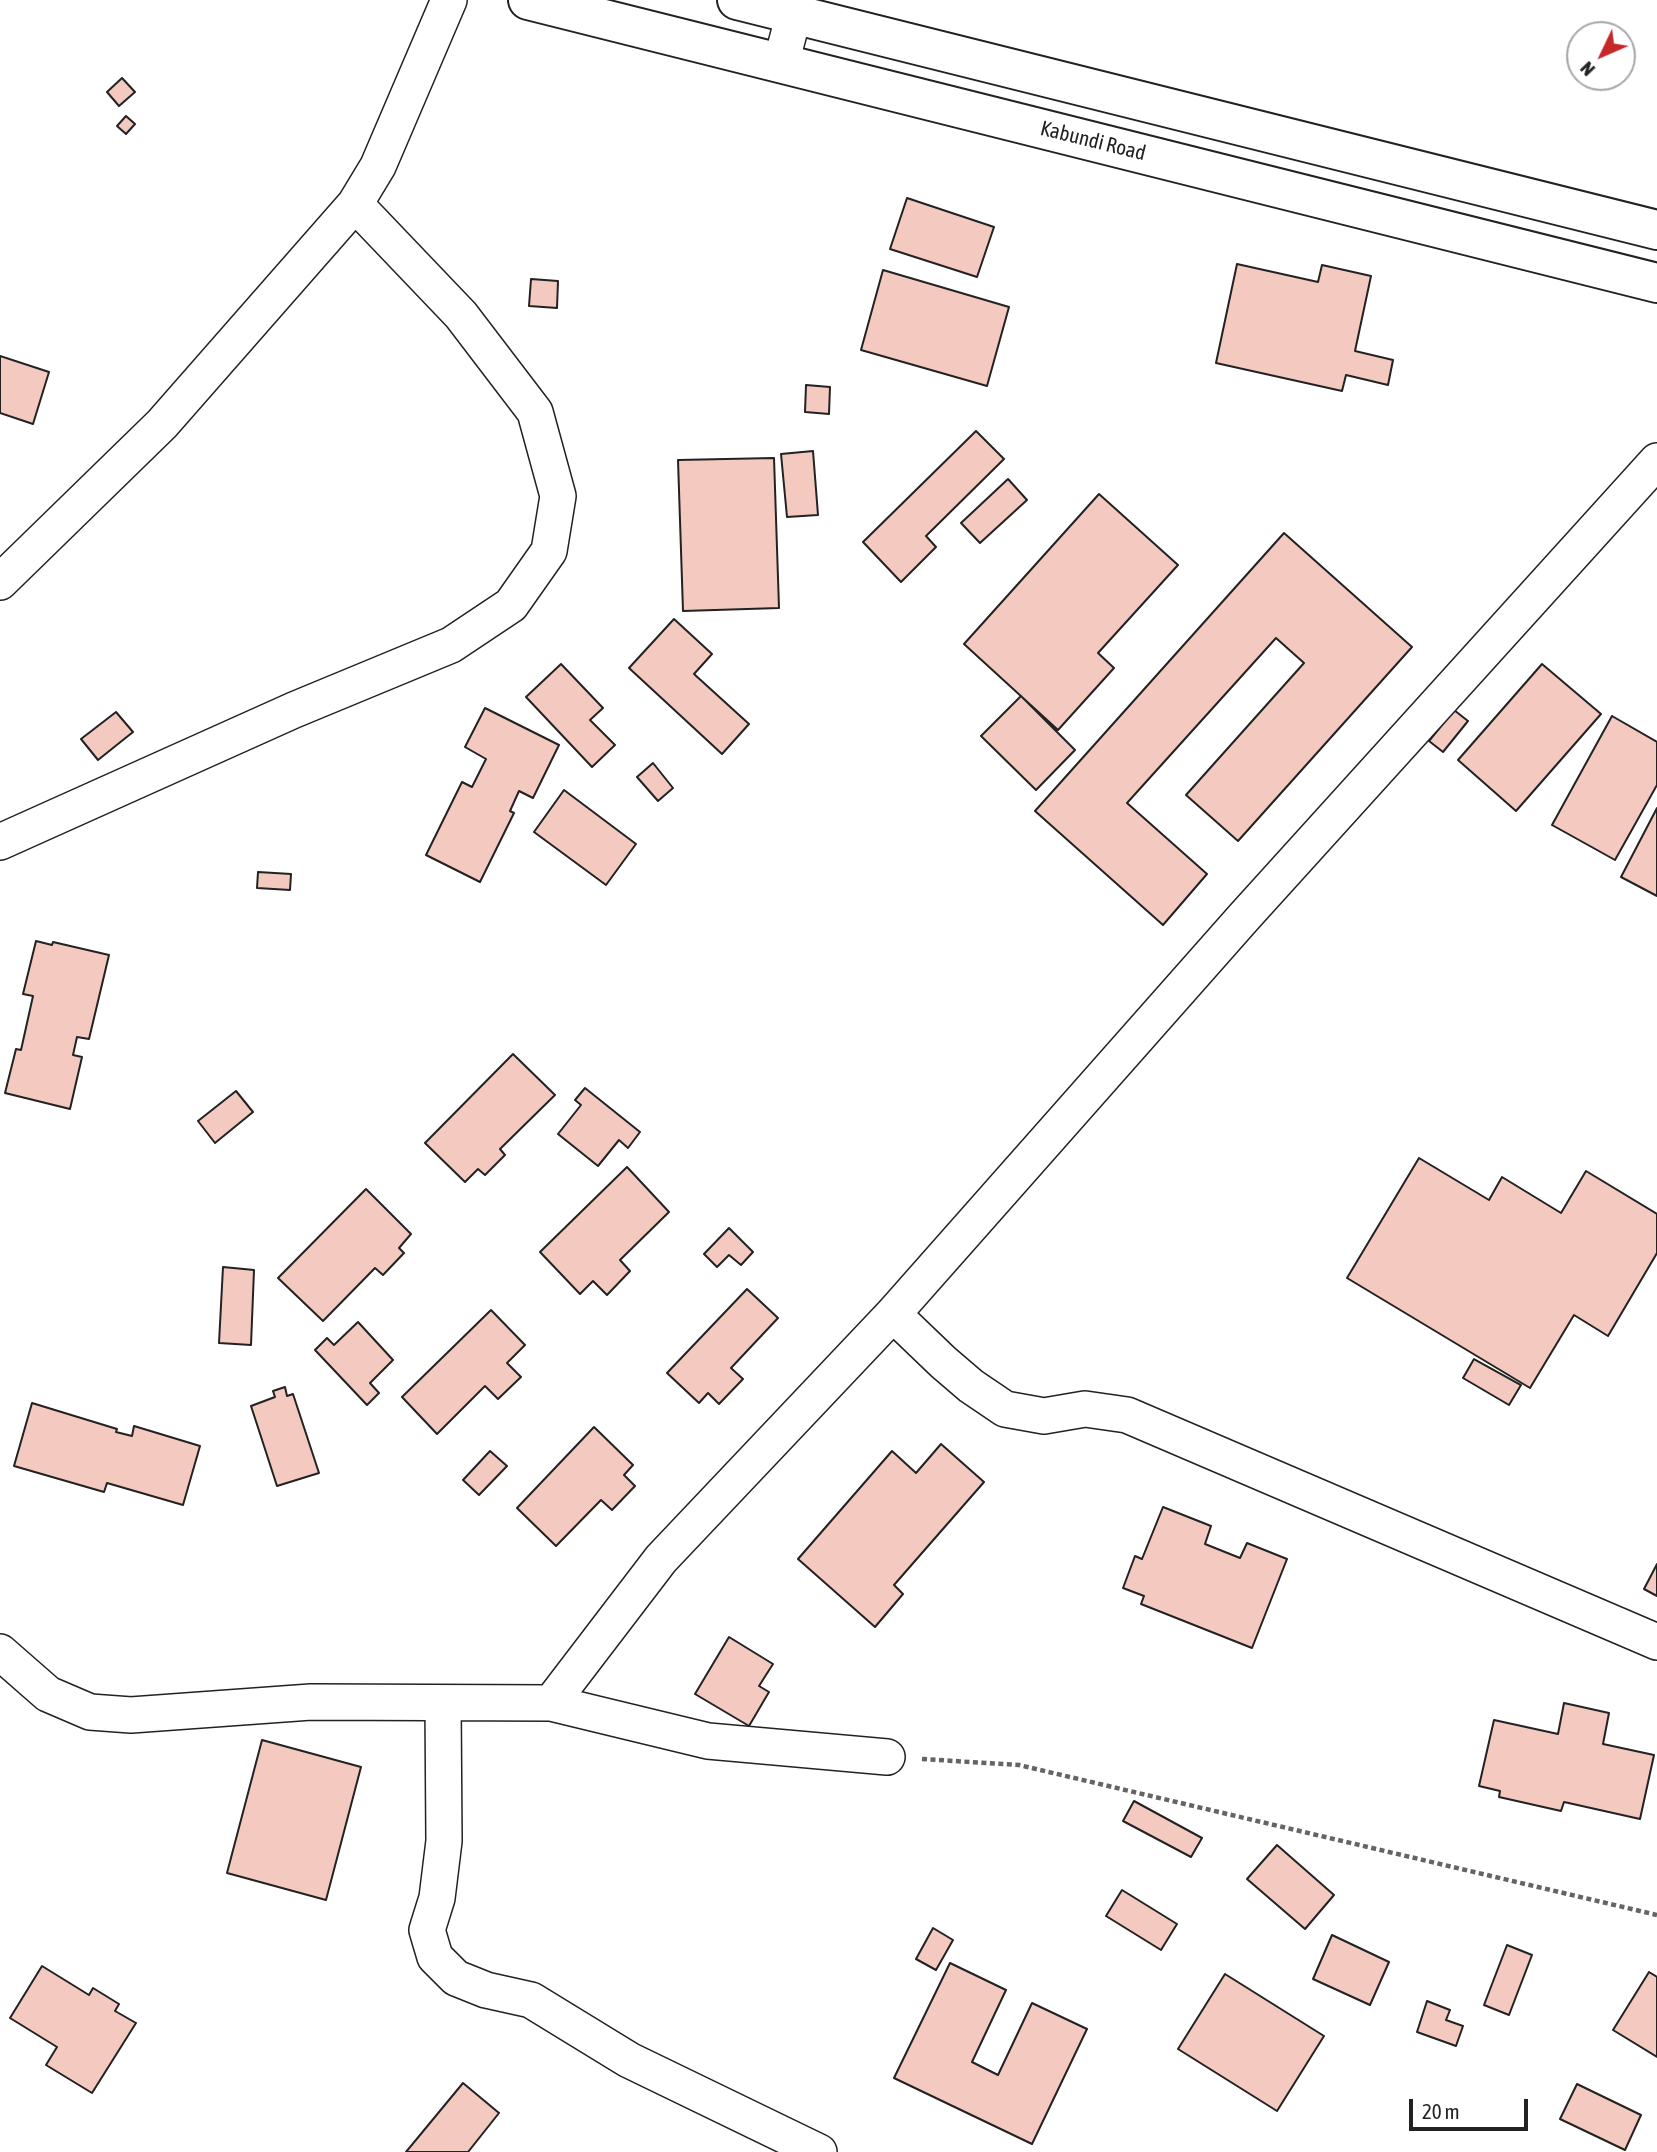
<!DOCTYPE html>
<style>
body{margin:0}
#map{position:relative;width:1657px;height:2152px;overflow:hidden;background:#fff;font-family:"Asap Condensed",sans-serif}
canvas{display:block}
.north{position:absolute;left:1566px;top:21px;width:70px;height:70px;box-sizing:border-box;background:#fff;border:2px solid #a7a7a7;border-radius:50%;rotate:226deg;font-size:19px;font-weight:700;line-height:28px;text-align:center;color:#222}
.north::after{content:'';display:block;margin:auto;width:24px;height:32px;background:#c62828;clip-path:polygon(50% 0,100% 100%,50% 72%,0 100%)}
.scale{position:absolute;left:1409px;top:2099px;width:119px;height:32px;box-sizing:border-box;border:4px solid #222;border-top:0;padding-left:9px;font-size:21px;line-height:24px;white-space:nowrap;color:#222;-webkit-text-stroke:5px #fff;paint-order:stroke}
</style>
<div id="map">
<canvas width="1657" height="2152"></canvas>
<div class="north">N</div>
<div class="scale">20 m</div>
</div>
<script>
const ctx = document.querySelector('canvas').getContext('2d');
ctx.lineJoin = 'round';
function fillPath(path, color) { ctx.fillStyle = color; ctx.fill(path, 'evenodd'); }
function strokePath(path, color, width, dash) { ctx.strokeStyle = color; ctx.lineWidth = width; ctx.lineCap = dash ? 'butt' : 'round'; ctx.setLineDash(dash || []); ctx.stroke(path); }
function drawText(font, color, halo, rows, align = 'center') {
  ctx.font = font + ' "Asap Condensed",sans-serif'; ctx.lineWidth = 5; ctx.setLineDash([]); ctx.textBaseline = 'middle'; ctx.strokeStyle = halo; ctx.fillStyle = color; for (const [text, x, y, turn = 0] of rows) {
    ctx.save(); ctx.translate(x, y); ctx.rotate((+turn || 0) * Math.PI / 180); ctx.textAlign = isNaN(turn) ? turn : align; if (halo) ctx.strokeText(text, 0, 0); ctx.fillText(text, 0, 0); ctx.restore();
  }
}
const building = new Path2D(`
 M122 78 135 92 119 106 107 92Z
 M126 116 135 124 126 134 117 126Z
 M907 198 994 227 977 277 890 249Z
 M1237 264 1318 282 1322 265 1371 276 1355 351 1393 360 1388 385 1346 375 1342 391 1216 363Z
 M883 270 1009 307 987 386 861 350Z
 M531 279 558 281 557 308 529 306Z
 M0 356 49 372 33 424 0 413Z
 M806 385 830 387 829 414 805 412Z
 M976 431 1004 459 926 536 936 547 901 582 863 542Z
 M813 451 818 515 787 517 781 454Z
 M774 458 779 608 683 611 678 460Z
 M1008 479 1027 500 980 543 961 523Z
 M1099 494 1178 565 1098 653 1114 668 1058 730 964 644Z
 M1284 533 1412 647 1238 841 1186 795 1304 663 1276 638 1127 803 1207 874 1163 925 1035 811Z
 M674 619 712 654 694 674 749 724 722 754 629 668Z
 M561 664 603 708 590 720 615 745 592 767 526 697Z
 M1542 664 1601 714 1516 811 1458 760Z
 M1021 696 1075 750 1036 790 981 736Z
 M485 708 559 745 533 798 519 791 510 811 514 813 480 882 426 855 462 782 472 787 486 759 465 747Z
 M1454 710 1468 721 1443 752 1429 741Z
 M116 712 133 732 98 760 81 739Z
 M1612 716 1657 742V785L1615 860 1552 825Z
 M653 763 673 788 658 801 637 777Z
 M564 790 636 844 606 885 534 832Z
 M1657 808V896L1621 877Z
 M258 872 291 874 290 890 257 888Z
 M36 941 52 945 53 942 109 955 89 1039 77 1037 73 1055 82 1057 70 1109 5 1093 16 1049 21 1050 33 996 23 994Z
 M513 1054 555 1095 500 1149 505 1155 485 1175 478 1169 465 1182 425 1143Z
 M585 1088 640 1132 628 1148 619 1140 598 1166 558 1134 581 1105 575 1100Z
 M236 1091 253 1112 215 1143 198 1121Z
 M1419 1158 1489 1200 1502 1177 1561 1213 1586 1171 1657 1214V1253L1608 1336 1574 1315 1530 1388 1347 1278Z
 M627 1167 669 1212 620 1260 630 1271 607 1295 593 1281 580 1294 540 1252Z
 M366 1189 411 1234 399 1248 404 1253 383 1275 375 1268 323 1321 278 1278Z
 M729 1228 753 1252 741 1265 729 1255 717 1267 704 1254Z
 M223 1267 254 1270 251 1345 219 1343Z
 M747 1289 778 1318 731 1368 743 1379 719 1404 708 1393 699 1403 667 1373Z
 M491 1310 525 1345 507 1363 521 1377 498 1399 485 1386 437 1434 402 1397Z
 M358 1322 393 1360 370 1383 379 1393 367 1405 315 1350 327 1338 334 1345Z
 M1474 1359 1521 1385 1509 1405 1463 1378Z
 M285 1387 287 1396 293 1394 319 1473 277 1486 251 1406 275 1397 273 1391Z
 M32 1403 117 1429 116 1432 132 1436 134 1426 200 1446 183 1505 107 1483 104 1492 14 1466Z
 M594 1427 633 1465 624 1475 635 1486 612 1510 601 1500 556 1546 517 1508Z
 M941 1444 984 1482 894 1585 903 1594 875 1627 798 1559 892 1451 916 1473Z
 M490 1451 507 1466 479 1495 463 1480Z
 M1163 1507 1211 1526 1205 1544 1240 1558 1247 1543 1287 1559 1252 1648 1141 1604 1144 1596 1123 1588 1135 1556 1142 1559Z
 M1657 1564V1596L1644 1589Z
 M729 1637 773 1664 759 1686 769 1692 749 1726 695 1694Z
 M1564 1703 1609 1713 1603 1744 1654 1755 1640 1819 1564 1802 1561 1811 1499 1797 1500 1791 1479 1786 1494 1720 1558 1734Z
 M262 1740 361 1767 326 1900 227 1873Z
 M1134 1801 1202 1838 1191 1857 1123 1821Z
 M1277 1845 1334 1895 1305 1929 1247 1879Z
 M1122 1890 1177 1924 1161 1950 1106 1916Z
 M933 1928 953 1940 936 1970 916 1959Z
 M1332 1935 1389 1962 1370 2005 1313 1979Z
 M1507 1945 1532 1955 1509 2015 1484 2005Z
 M950 1963 1006 1990 972 2062 998 2075 1032 2003 1087 2029 1032 2144 894 2078Z
 M42 1966 89 1995 93 1988 119 2004 115 2011 136 2023 92 2093 46 2065 57 2047 10 2018Z
 M1649 1972 1657 1977V2057L1613 2030Z
 M1225 1974 1324 2036 1277 2111 1178 2049Z
 M1427 2001 1450 2010 1446 2020 1463 2026 1456 2046 1417 2032Z
 M463 2083 499 2113 468 2152H406Z
 M1577 2084 1641 2115 1625 2150 1560 2119Z`);
fillPath(building, '#f3c9c0');
strokePath(building, '#222', 2);
const street = new Path2D(`
 M781 63 794 14 792 0
 M0 582 162 424 355 204 378 166 449 0
 M0 842 294 710 451 645 511 605 549 551 558 496 535 412 461 315 355 204
 M893 1314 943 1362 971 1386 1005 1409 1044 1416 1085 1409 1127 1415 1657 1642
 M0 1652 48 1694 90 1712 131 1715 311 1702 551 1703 661 1559 893 1314 1244 917 1657 461
 M443 1703 444 1841 437 1898 427 1930 435 1957 456 1978 486 1990 531 2000 629 2060 819 2152
 M551 1703 708 1741 887 1757`);
const secondary = new Path2D(`
 M528 0 1657 283
 M737 0 1657 230`);
strokePath(street, '#222', 38);
strokePath(secondary, '#222', 42);
strokePath(new Path2D(`
 M922 1759 1019 1765 1657 1915`), '#646464', 4.5, [5, 3.5]);
strokePath(street, '#fff', 35);
strokePath(secondary, '#fff', 38);
drawText('21px', '#222', '#fff', [
 ["Kabundi Road",1093,141,14]
]);
</script>
